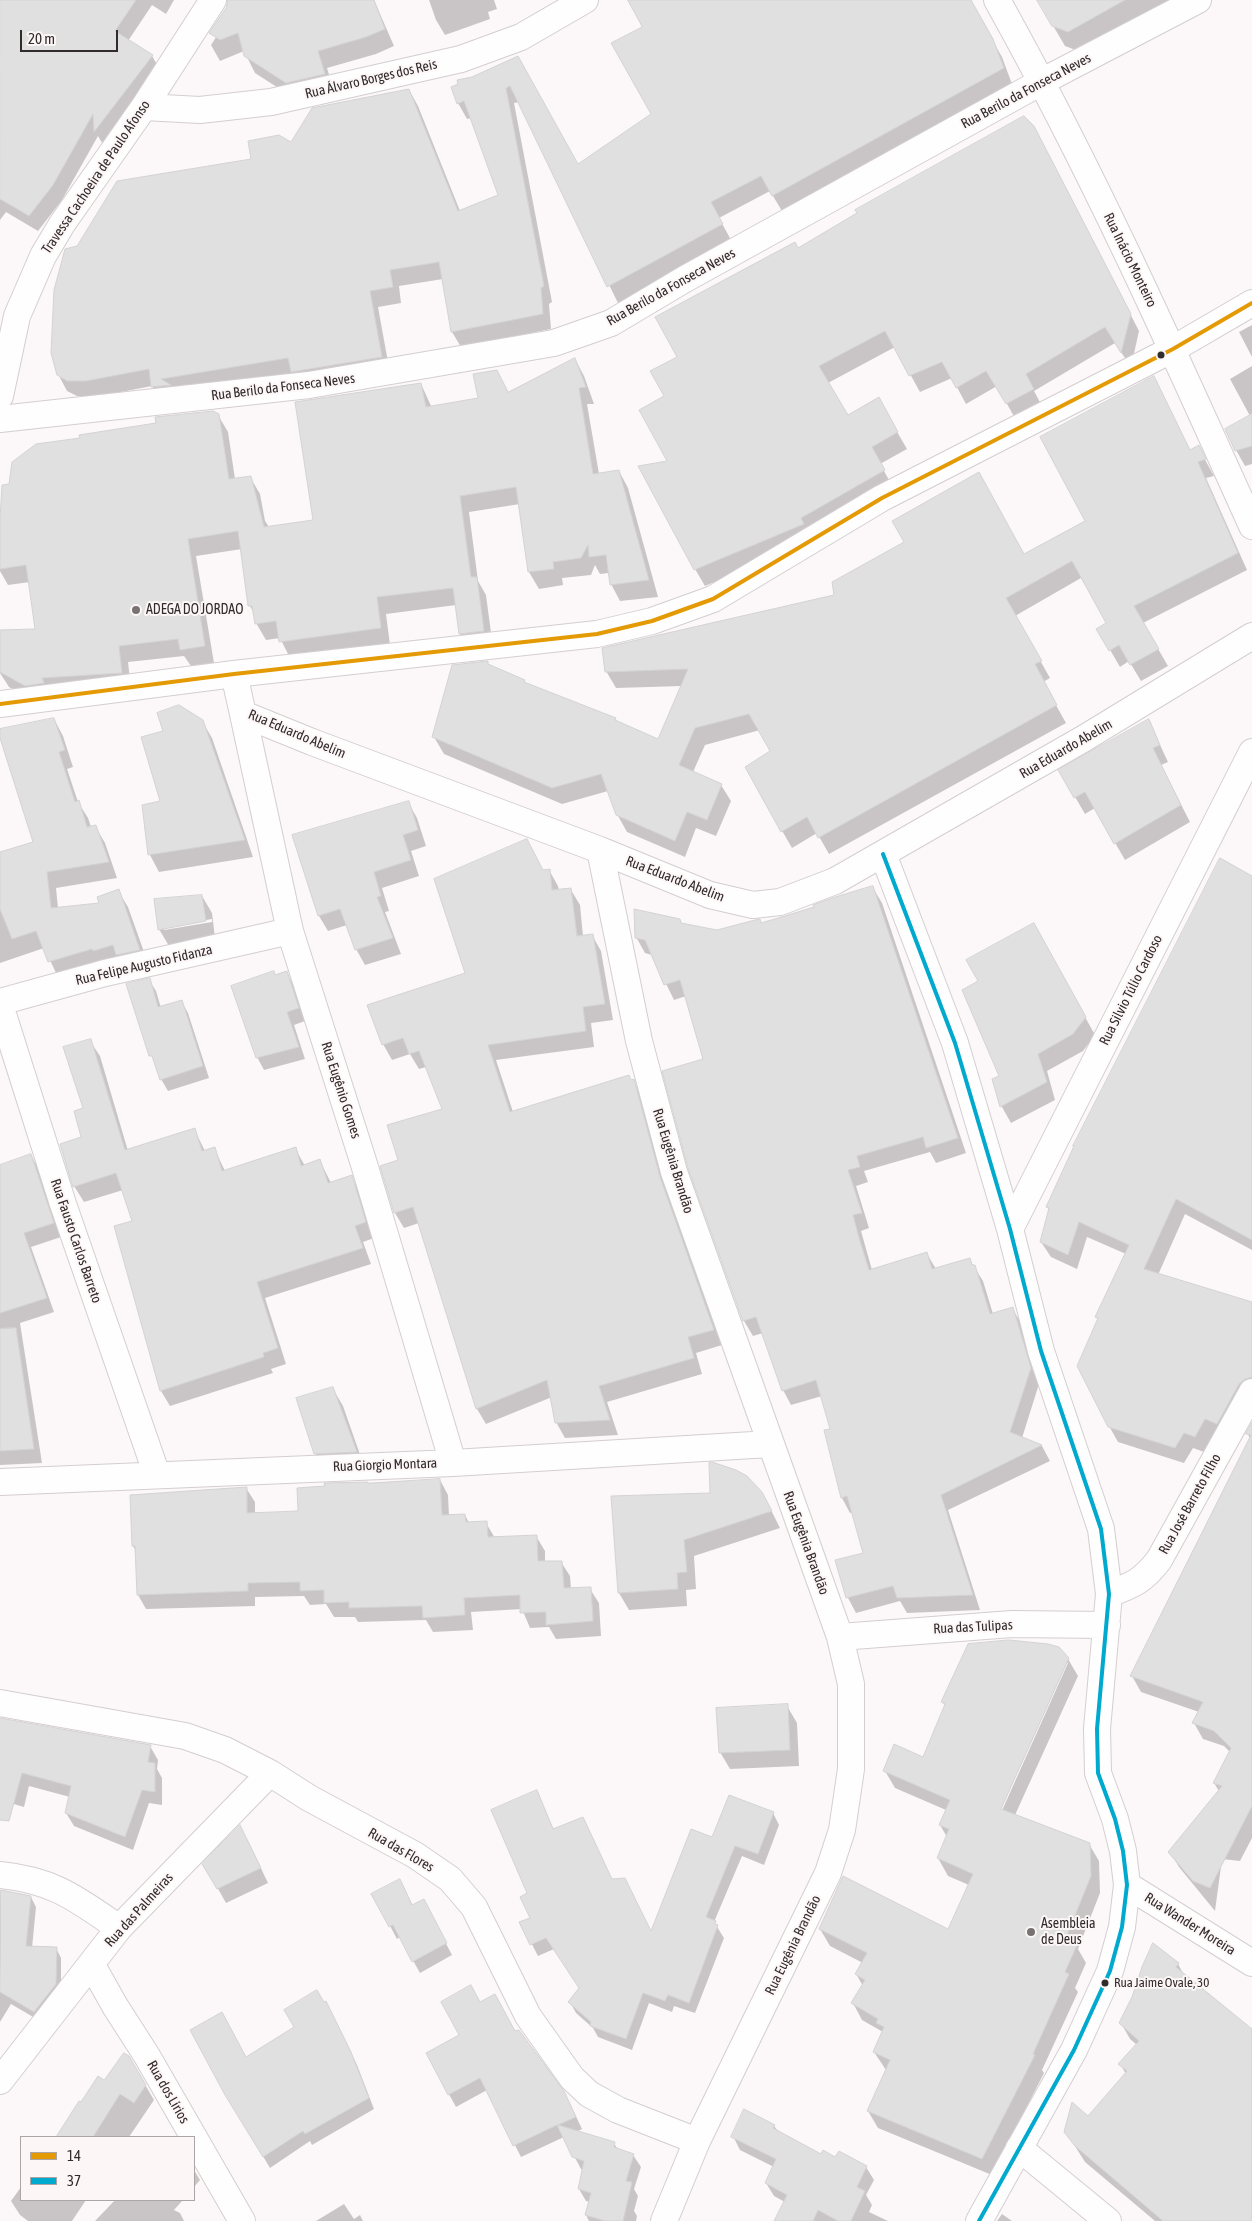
<!DOCTYPE html>
<meta charset="utf-8">
<style>
body{margin:0}
#map{position:relative;width:1252px;height:2221px;overflow:hidden;background:#fcf7f8;font-family:"Asap Condensed",sans-serif}
canvas{display:block}
.legend{position:absolute;left:20px;top:2136px;width:175px;height:65px;box-sizing:border-box;background:#fdf6f7;border:1px solid #aba5a6;margin:0;padding:6px 9px;list-style:none;font-size:15px;color:#312b2c}
.legend li{display:flex;align-items:center;gap:10px;height:25px}
.legend b{width:25px;border:1px solid #aba5a6}
.scale{position:absolute;left:20px;top:30px;width:98px;height:22px;box-sizing:border-box;border:2px solid #312b2c;border-top:0;padding-left:6px;font-size:15px;line-height:18px;white-space:nowrap;color:#312b2c;-webkit-text-stroke:4px #fdf6f7;paint-order:stroke}
</style>
<div id="map">
<canvas width="1252" height="2221"></canvas>
<ul class="legend">
<li><b style="height:6px;background:#e39a04"></b>14</li>
<li><b style="height:6px;background:#00a9ce"></b>37</li>
</ul>
<div class="scale">20 m</div>
</div>
<script>
const ctx = document.querySelector('canvas').getContext('2d');
ctx.lineJoin = 'round';
function fillPath(path, color) { ctx.fillStyle = color; ctx.fill(path, 'evenodd'); }
function strokePath(path, color, width, dash) { ctx.strokeStyle = color; ctx.lineWidth = width; ctx.lineCap = dash ? 'butt' : 'round'; ctx.setLineDash(dash || []); ctx.stroke(path); }
function drawText(font, color, halo, rows, align = 'center') {
  ctx.font = font + ' "Asap Condensed",sans-serif'; ctx.lineWidth = 4; ctx.setLineDash([]); ctx.textBaseline = 'middle'; ctx.strokeStyle = halo; ctx.fillStyle = color; for (const [text, x, y, turn = 0] of rows) {
    ctx.save(); ctx.translate(x, y); ctx.rotate((+turn || 0) * Math.PI / 180); ctx.textAlign = isNaN(turn) ? turn : align; if (halo) ctx.strokeText(text, 0, 0); ctx.fillText(text, 0, 0); ctx.restore();
  }
}
fillPath(new Path2D(`
 M0 0H174L166 14 152 5 128 41 152 56 161 71 104 146 98 136 62 200 38 231 6 212 0 220Z
 M240 0H374L394 46 376 54 327 68 334 91 297 100 255 73 244 51 220 61 211 45Z
 M429 0H494L497 9 488 12 490 19 445 35 436 20Z
 M629 0H969L1002 57 1012 84 782 211 770 191 719 218 731 240 618 303 519 102 514 103 552 302 549 304 551 329 461 347 452 332 443 279 399 286 401 303 378 307 390 373 162 403 152 386 95 397 77 396 67 391 58 374 78 248 252 160 291 143 313 109 409 90 418 106 460 211 500 196 471 118 467 119 458 103 472 79 517 58 578 166 653 115 643 27Z
 M1038 0H1173L1081 52 1065 46Z
 M1043 144 1139 331 1131 367 1115 343 1034 391 1042 406 1016 420 997 386 966 404 952 378 920 392 895 347 828 383 847 417 878 399 907 449 880 464 893 487 813 541 705 586 695 569 669 462 666 397 679 357 798 249Z
 M1252 325V357L1239 332Z
 M575 359 584 376 594 404H587L599 474 619 471 628 488 658 597 620 601 611 584 609 573 600 574 595 565 591 575 562 578 563 585 539 589 529 572 520 504 469 512 478 581 486 595 493 648 469 650 460 634 456 605 386 614 390 645 290 658 280 638 266 640 256 623 255 615 250 606 242 549 196 556 214 663 191 666 184 656 128 662 131 689 35 702 9 687 0 673V632L37 630 30 582 8 585 0 571V541L11 485 81 439 218 415 228 432 235 479 250 477 260 494 265 521 269 527 314 521 421 384 432 408 508 393Z
 M1252 366V464L1245 466 1236 450 1250 416 1230 379Z
 M1198 447 1214 476 1206 478 1247 570 1143 623 1168 666 1141 681 1129 661 1120 667 1098 629 1108 623 1081 578 1015 616 1050 678 1043 682 1066 723 829 854 817 833 792 848 746 768 771 751 760 730 705 745 693 772 721 785 731 801 716 836 696 828 685 857 627 832 617 814 608 791 562 804 444 754 434 737 489 666 524 681 526 684 615 719 617 722 660 741 682 686 616 688 606 671 1024 556 1087 521Z
 M54 719 63 736 73 767 67 769 78 802 88 818 91 827 95 826 105 843 117 878 56 888 58 908 101 905 118 891 128 907 149 966 59 979 44 948 0 963V853L34 843 0 731Z
 M202 721 212 738 253 857 159 872 150 855 143 806 162 802Z
 M1149 721 1168 762 1161 765 1190 822 1125 860 1095 808 1085 814 1060 771Z
 M408 802 417 818 426 846 411 851 419 876 382 888 389 911 385 912 401 954 365 965 356 949 347 925 328 931 319 916 293 836Z
 M549 870 558 886 559 891 571 890 580 905 583 936 592 935 601 951 613 1020 591 1023 594 1047 496 1060 513 1112 633 1081 642 1096 722 1345 696 1353 702 1374 607 1402 618 1435 565 1438 556 1422 552 1397 486 1424 477 1409 419 1223 404 1228 395 1213 399 1161 444 1109 426 1067 419 1069 410 1054 392 1060 383 1044 467 974 543 871Z
 M1252 877V1250L1185 1214 1158 1275 1252 1303V1396L1226 1439 1214 1434 1204 1452 1193 1448 1184 1463 1118 1442 1109 1426 1097 1317 1126 1254 1087 1237 1077 1269 1051 1257 1041 1242 1049 1210 1047 1207Z
 M873 888 882 903 966 1153 936 1163 930 1152 864 1171 868 1182 856 1186 869 1228 861 1231 872 1270 927 1254 936 1269 969 1259 983 1281 993 1314 1012 1308 1021 1323 1039 1384 1022 1438 1042 1446 1050 1461 948 1510 980 1610 907 1613 900 1601 856 1613 848 1598 864 1554 853 1512 850 1513 842 1498 831 1430 822 1396 791 1405 783 1390 763 1333 753 1336 744 1321 705 1060 686 996 674 1000 652 955 645 953 636 937 680 920 682 925 717 932 761 924Z
 M202 896 212 913 215 938 169 946 159 929ZM212 919V922L164 930V927Z
 M1043 941 1095 1035 1083 1051 1047 1071 1055 1100 1011 1123 1002 1107 994 1080 1001 1076Z
 M286 972 293 984 305 1021 294 1025 305 1059 264 1070 257 1057 275 976Z
 M149 980 156 991 161 1008 181 1001 188 1013 209 1078 168 1091 161 1079Z
 M90 1041 100 1056 128 1151 194 1129 205 1151 214 1148 225 1171 295 1148 305 1166 320 1161 331 1183 351 1177 360 1192 374 1238 363 1242 371 1264 265 1298 286 1364 271 1369 273 1373 170 1406 161 1391 116 1227 133 1221 123 1190 84 1202 74 1186 83 1137Z
 M31 1155 39 1170 61 1237 31 1247 54 1312 20 1323 42 1463 0 1465V1166Z
 M333 1389 343 1406 365 1469 325 1470 315 1453Z
 M1252 1426V1838L1240 1861 1222 1859 1215 1911 1179 1867 1170 1852 1219 1791 1214 1783 1230 1752 1224 1746 1203 1739 1194 1723 1199 1712 1141 1692 1132 1676 1250 1439 1248 1434Z
 M440 1480 448 1495 449 1516 465 1515 469 1523H486L495 1538 536 1536 545 1551V1562H561L570 1576 571 1589H590L599 1603 601 1636 556 1639 549 1627 530 1628 522 1609 471 1612 473 1630 433 1632 426 1620 358 1622 355 1617H334L326 1604 310 1605 304 1596 255 1597V1606L146 1609 138 1595 137 1553 133 1546 246 1488 255 1502V1514L299 1512 368 1485Z
 M612 1497 771 1510 780 1528 694 1556 696 1589 686 1590 687 1606 629 1610 619 1593Z
 M1068 1659 1078 1676 1015 1815 1089 1844 1099 1861 1100 1893 1078 1949 1086 1963 1075 1988 1078 1992 1042 2070 1044 2073 992 2175 878 2128 868 2111 886 2070 874 2052 883 2032 862 2020 853 2003 863 1986 856 1974 863 1963 830 1946 820 1929 949 1931 969 1885 948 1876 938 1858 947 1837 940 1825 946 1810 895 1788 885 1771 923 1759 945 1706 943 1702ZM1065 1663H1068L1000 1815 998 1814Z
 M787 1706 797 1723 799 1766 730 1769 720 1752Z
 M0 1719 150 1746 158 1760 157 1769 162 1778V1805L149 1803 133 1850 74 1826 66 1813 70 1797 29 1786 24 1807 0 1800Z
 M536 1792 554 1830 583 1819 612 1881 651 1933 713 1839 773 1813 779 1825 764 1865 742 1856 714 1922 724 1938 695 2013 674 2006 672 2012 649 2003 632 2050 598 2037 593 2028 576 2013 570 2002 580 1988 554 1949 538 1956 521 1923 531 1918 529 1894Z
 M248 1841 268 1883 226 1903 204 1864Z
 M400 1881 413 1906 430 1913 452 1955 420 1973 400 1937 397 1939 373 1894Z
 M2 1892 31 1897 36 1907 32 1948H56L61 1958V1994L40 2021 11 2004 0 2022V1910Z
 M1178 1964 1184 1975 1252 2030V2221H1155L1085 2162 1066 2132 1088 2118 1126 2074 1120 2064 1137 2045 1130 2039 1121 2023Z
 M326 2002 357 2065 374 2109 312 2145 310 2141 270 2168 233 2106 246 2059 296 2028Z
 M480 2004 515 2033 570 2104 582 2129 576 2132 614 2143 618 2150 633 2155 641 2167 634 2189 638 2196 634 2211 637 2216 636 2221H589L586 2215 590 2202 586 2201 579 2189 583 2170 581 2169 564 2137 521 2157 487 2090 456 2107 427 2054 461 2035Z
 M129 2057 154 2100 129 2137H57L79 2103 81 2104Z
 M774 2126 778 2131 822 2156 866 2167 874 2180 866 2195 872 2205 869 2212 888 2221H775L785 2202 774 2196 766 2183 774 2167 740 2150 733 2136Z
 M194 2170 200 2180 194 2187Z
 M21 2187V2200H86L72 2221H28L20 2215 11 2201Z
 M115 2200H183L174 2210 180 2213 184 2221H95Z
 M344 2204 354 2219 360 2215 363 2221H316Z
 M1002 2214 1012 2221H997Z`), '#0003');
const building = new Path2D(`
 M0 0H136L115 31 153 55 94 132 93 114 53 185 29 216 0 199Z
 M228 0H374L385 29 366 37 318 51 325 74 286 83 244 56 238 33 220 40 209 33 226 8Z
 M628 0H971L993 39 1004 68 772 196 761 176 711 202 723 224 607 287 510 86 506 88 544 286 541 288 543 314 451 332 439 262 390 270 393 287 370 291 382 357 291 372 288 358 161 379 171 385 151 387 149 369 86 381H67L57 375 51 353 54 290 65 249 77 246 117 181 251 159 248 141 279 135 291 142 312 108 409 89 458 211 498 195 464 101 457 104 451 87 458 84 457 80 472 77 518 56 578 164 651 114 611 43 642 27Z
 M1037 0H1125L1068 32 1052 26Z
 M1024 116 1034 126 1131 314 1121 353 1105 327 1026 374 1034 389 1006 404 986 371 956 388 942 362 909 376 885 331 819 366 848 415 879 397 898 432 872 447 885 470 801 518 804 524 694 570 638 466 667 461 639 410 664 396 650 371 677 357 655 317 795 242 798 248 857 213 855 210Z
 M575 358 586 387 579 388 593 474 619 470 649 580 610 585 606 555 589 557 588 545 581 558 553 562 554 569 528 572 516 487 460 496 471 577H477L484 631 459 634 453 588 377 597 381 628 279 642 276 621 255 624 252 606H248L238 531 188 539 205 646 180 650 178 639 119 646 122 673 42 678 44 683 25 686 0 672V630L35 629 26 565 0 569V518L2 485 9 484 12 462 36 444 80 438 79 435 156 423 155 417 213 411 219 414 229 479 251 476 264 527 313 520 295 402 421 383 426 407 478 398 473 374 497 370 508 392Z
 M1154 376 1190 450 1199 445 1206 459 1198 462 1238 553 1134 606 1159 649 1130 665 1119 645 1109 651 1096 629 1106 623 1072 561 1006 598 1042 661 1035 664 1057 705 818 838 807 817 781 832 745 767 770 751 749 714 695 728 679 765 722 784 707 820 687 812 675 841 616 815 601 774 552 788 432 737 452 665 488 661V664L525 680 524 682 616 718 615 720 658 739 688 669 605 672 602 648 834 595 832 582 904 542 892 521 979 472 1024 554 1085 521 1040 437Z
 M1252 414V446L1235 451 1225 429Z
 M179 705 203 720 245 840 148 855 142 805 160 801 141 737 163 731 157 713Z
 M54 718 65 750 59 752 75 802 79 800 87 827 96 825 109 862 47 872 51 908 99 903 97 897 119 889 140 950 116 955 113 945 93 951 92 949 48 962 36 931 12 939 0 909V852L33 842 0 738V729Z
 M1149 719 1160 745 1153 748 1181 805 1114 844 1085 792 1074 798 1058 770Z
 M409 801 418 830 403 835 411 860 374 872 381 896 377 897 393 938 355 950 340 909 318 916 292 835Z
 M527 839 543 870 550 869 552 890 571 888 577 936 593 934 605 1004 583 1007 586 1031 488 1045 510 1112 629 1075 631 1080 634 1079 660 1177 714 1330 688 1337 694 1358 599 1386 610 1420 555 1423 547 1380 476 1409 413 1207 394 1213 380 1166 398 1160 387 1125 442 1109 419 1051 409 1054 403 1038 382 1045 367 1005 465 973 434 879Z
 M1220 858 1252 876V1240L1176 1199 1144 1269 1252 1302V1377L1245 1379 1239 1384 1217 1424 1205 1419 1195 1437 1184 1433 1175 1448 1108 1427 1077 1366 1098 1318 1095 1317 1129 1245 1079 1222 1068 1255 1040 1242 1049 1208 1046 1207 1074 1146H1073Z
 M873 886 958 1138 926 1148 923 1137 857 1156 860 1167 848 1170 862 1213 853 1215 860 1241 869 1270 927 1252 932 1269 970 1258 972 1265H975L990 1314 1013 1307 1031 1368 1010 1432 1042 1445 941 1495 973 1595 897 1598 893 1586 846 1598 835 1560 863 1553 847 1496 841 1498 824 1430 830 1429 816 1380 782 1391 756 1317 743 1321 688 1168 662 1071 703 1059 680 980 664 985 645 940 635 938 634 909 680 919 681 923 717 930 755 920 760 919 761 923 785 916 814 907 813 905 832 898Z
 M202 895 206 921 158 930 154 899Z
 M1034 923 1086 1017 1073 1034 1038 1054 1047 1082 1000 1107 992 1079 999 1076 962 990 978 981 966 960Z
 M274 971 275 975 287 971 299 1008 287 1012 299 1047 256 1058 231 986Z
 M150 978 158 1007 182 1000 203 1066 160 1080 152 1056H149L126 984Z
 M91 1039 125 1150 195 1128 202 1151 215 1147 222 1171 296 1147 301 1166 320 1159 328 1183 352 1175 366 1222 355 1226 363 1248 257 1282 278 1348 263 1353 264 1357 160 1391 114 1226 132 1221 116 1173 73 1187 60 1144 81 1137 74 1111 83 1108 63 1047Z
 M31 1154 54 1223 24 1233 47 1298 0 1313V1165Z
 M16 1328 34 1449 0 1451V1329Z
 M333 1387 357 1452 314 1454 296 1398Z
 M1252 1423V1806L1210 1888 1193 1881 1168 1852 1222 1786 1213 1783 1231 1748 1214 1731 1192 1723 1203 1702 1130 1676 1251 1435 1246 1434Z
 M712 1462 736 1470 747 1476 762 1492 772 1511 684 1540 687 1572 677 1573 678 1589 618 1593 611 1496 710 1493 709 1463Z
 M440 1479 442 1515 465 1514 466 1522 487 1521 488 1537 537 1535 538 1561H562L564 1588 591 1587 593 1621 546 1625V1612L520 1613V1595L464 1598 465 1615 423 1618 422 1606 349 1608V1602L324 1603V1590L300 1591V1582L248 1583V1591L137 1595 135 1546H132L130 1495 247 1487V1513L298 1511 297 1488 325 1486 324 1483 368 1482V1483Z
 M1009 1640 1048 1644 1059 1647 1069 1658 1001 1809 1090 1843 1091 1876 1065 1940 1077 1945 1065 1972 1069 1974 1033 2054 1035 2055 982 2159 867 2111 890 2060 873 2052 884 2027 876 2023 878 2019 851 2003 865 1980 855 1974 867 1953 819 1929 843 1876 948 1929 973 1874 937 1858 949 1829 939 1825 950 1800 883 1771 894 1744 923 1757 945 1704 941 1702 968 1644Z
 M788 1704 790 1750 719 1753 716 1708Z
 M0 1718 151 1745 148 1762 155 1763V1792L142 1790 125 1837 65 1813 71 1786 22 1773 9 1821 0 1820Z
 M537 1790 553 1829 583 1817 612 1879 625 1878 651 1931 691 1829 712 1837 729 1795 774 1812 758 1854 735 1846 706 1917 716 1921 715 1924 718 1925 689 2003 668 1995 665 2001 643 1993 626 2039 590 2026 591 2022 568 2002 579 1988 546 1938 530 1945 519 1922 530 1918 520 1897 527 1893 491 1810Z
 M240 1825 261 1868 217 1889 202 1864Z
 M400 1879 412 1905 424 1899 447 1943 412 1962 393 1925 389 1927 371 1894Z
 M1 1890 31 1896 26 1946 57 1947 56 1984 34 2012 0 1992Z
 M1153 1943 1179 1963 1176 1967 1252 2029V2221H1163L1075 2146 1064 2132 1072 2102 1088 2116 1127 2071 1118 2064 1139 2041 1119 2023 1132 1997 1142 1967Z
 M471 1985 480 2002 495 1994 515 2031 519 2030 564 2091 576 2117 558 2125 615 2142 614 2147 634 2154 626 2181 632 2182 623 2221H605L585 2215 591 2193 578 2189 584 2161 572 2157 557 2125 513 2146 480 2078 448 2095 426 2053 459 2035 441 2002Z
 M317 1990 324 2002 326 2001 351 2052 369 2098 305 2134 303 2131 263 2157 225 2095 190 2030 222 2012 246 2057 294 2027 284 2010Z
 M124 2053 129 2056 146 2085 134 2103 120 2094 93 2137H56L79 2101 81 2102 98 2076 104 2080Z
 M744 2109 775 2125 773 2128 821 2154 823 2150 835 2157 839 2151 867 2166 857 2187 865 2191 851 2221H838L818 2210 813 2221H774L787 2195 765 2183 776 2159 731 2137Z`);
fillPath(building, '#e0e0e1');
strokePath(building, '#d3d3d3', 1);
const minor = new Path2D(`
 M997 0C1092 170 1172 348 1252 526
 M144 107 200 110 271 102 461 59 521 37 585 0
 M0 396 17 316 43 256 62 224 144 107 213 0
 M0 419 309 385 554 343 611 323 685 279 1043 81 1198 0
 M234 674 243 714 312 742 600 850 710 895 753 905 780 902 835 881 1083 739 1252 636
 M0 704 234 674 597 634 652 621 713 599 882 498 1173 349 1252 303
 M243 714 290 931 364 1164 453 1463
 M600 850 639 1041 674 1172 840 1637 851 1684V1769L842 1830 828 1873 697 2141 664 2221
 M883 854 955 1043 1010 1229 1041 1351 1101 1529 1109 1594 1097 1729 1098 1773 1115 1819 1123 1851 1127 1885 1122 1927 1110 1971 1074 2050 979 2221
 M0 1002 105 973 290 931
 M0 1005 63 1204 157 1475
 M1010 1229 1252 752
 M0 1482 453 1463 770 1444
 M1109 1594C1133 1585 1143 1581 1159 1560L1252 1392
 M840 1637 1012 1624 1107 1625
 M0 1703 185 1736 225 1750 270 1773 309 1798 415 1855 450 1879 474 1907 528 2016 572 2078 589 2094 618 2110 697 2141
 M0 1875C53 1880 77 1899 119 1928
 M1127 1885 1252 1963
 M92 1965 115 2006 147 2056 242 2221
 M0 2081 119 1928 270 1773
 M1019 2148 1108 2221`);
strokePath(minor, '#d4cecf', 28);
strokePath(minor, '#fffefe', 26);
strokePath(new Path2D(`
 M0 704 234 674 597 634 652 621 713 599 882 498 1173 349 1252 303`), '#e39a04', 4);
strokePath(new Path2D(`
 M883 854 955 1043 1010 1229 1041 1351 1101 1529 1109 1594 1097 1729 1098 1773 1115 1819 1123 1851 1127 1885 1122 1927 1110 1971 1074 2050 979 2221`), '#00a9ce', 4);
for (const [x, y, r, color] of [
 [1161,355,4.5,"#312b2c"],
 [136,610,5,"#787273"],
 [1031,1932,5,"#787273"],
 [1105,1983,4.5,"#312b2c"]
]) { const dot = new Path2D(); dot.arc(x, y, r, 0, 2 * Math.PI); ctx.fillStyle = color; ctx.fill(dot); strokePath(dot, '#fdf6f7', 2); }
drawText('13px', '#312b2c', '#fdf6f7', [
 ["Rua Jaime Ovale, 30",1114,1983]
], 'left');
drawText('14px', '#312b2c', '#fdf6f7', [
 ["Rua Álvaro Borges dos Reis",371,79,-13],
 ["Rua Berilo da Fonseca Neves",1026,91,-28],
 ["Travessa Cachoeira de Paulo Afonso",96,177,-56],
 ["Rua Inácio Monteiro",1130,260,64],
 ["Rua Berilo da Fonseca Neves",671,287,-29],
 ["Rua Berilo da Fonseca Neves",283,387,-7],
 ["Rua Eduardo Abelim",297,734,23],
 ["Rua Eduardo Abelim",1066,749,-30],
 ["Rua Eduardo Abelim",675,879,21],
 ["Rua Felipe Augusto Fidanza",144,965,-13],
 ["Rua Silvio Túlio Cardoso",1131,990,-63],
 ["Rua Eugênio Gomes",341,1090,72],
 ["Rua Eugênia Brandão",673,1161,73],
 ["Rua Fausto Carlos Barreto",76,1241,71],
 ["Rua Giorgio Montara",385,1465,-2],
 ["Rua José Barreto Filho",1190,1504,-61],
 ["Rua Eugênia Brandão",806,1543,70],
 ["Rua das Tulipas",973,1627,-3],
 ["Rua das Flores",401,1850,30],
 ["Rua das Palmeiras",139,1910,-48],
 ["Rua Wander Moreira",1190,1924,32],
 ["Rua Eugênia Brandão",793,1945,-64],
 ["Rua dos Lírios",168,2092,60]
]);
drawText('14px', '#312b2c', '#fdf6f7', [
 ["ADEGA DO JORDAO",146,610],
 ["Asembleia",1041,1924],
 ["de Deus",1041,1940]
], 'left');
</script>
